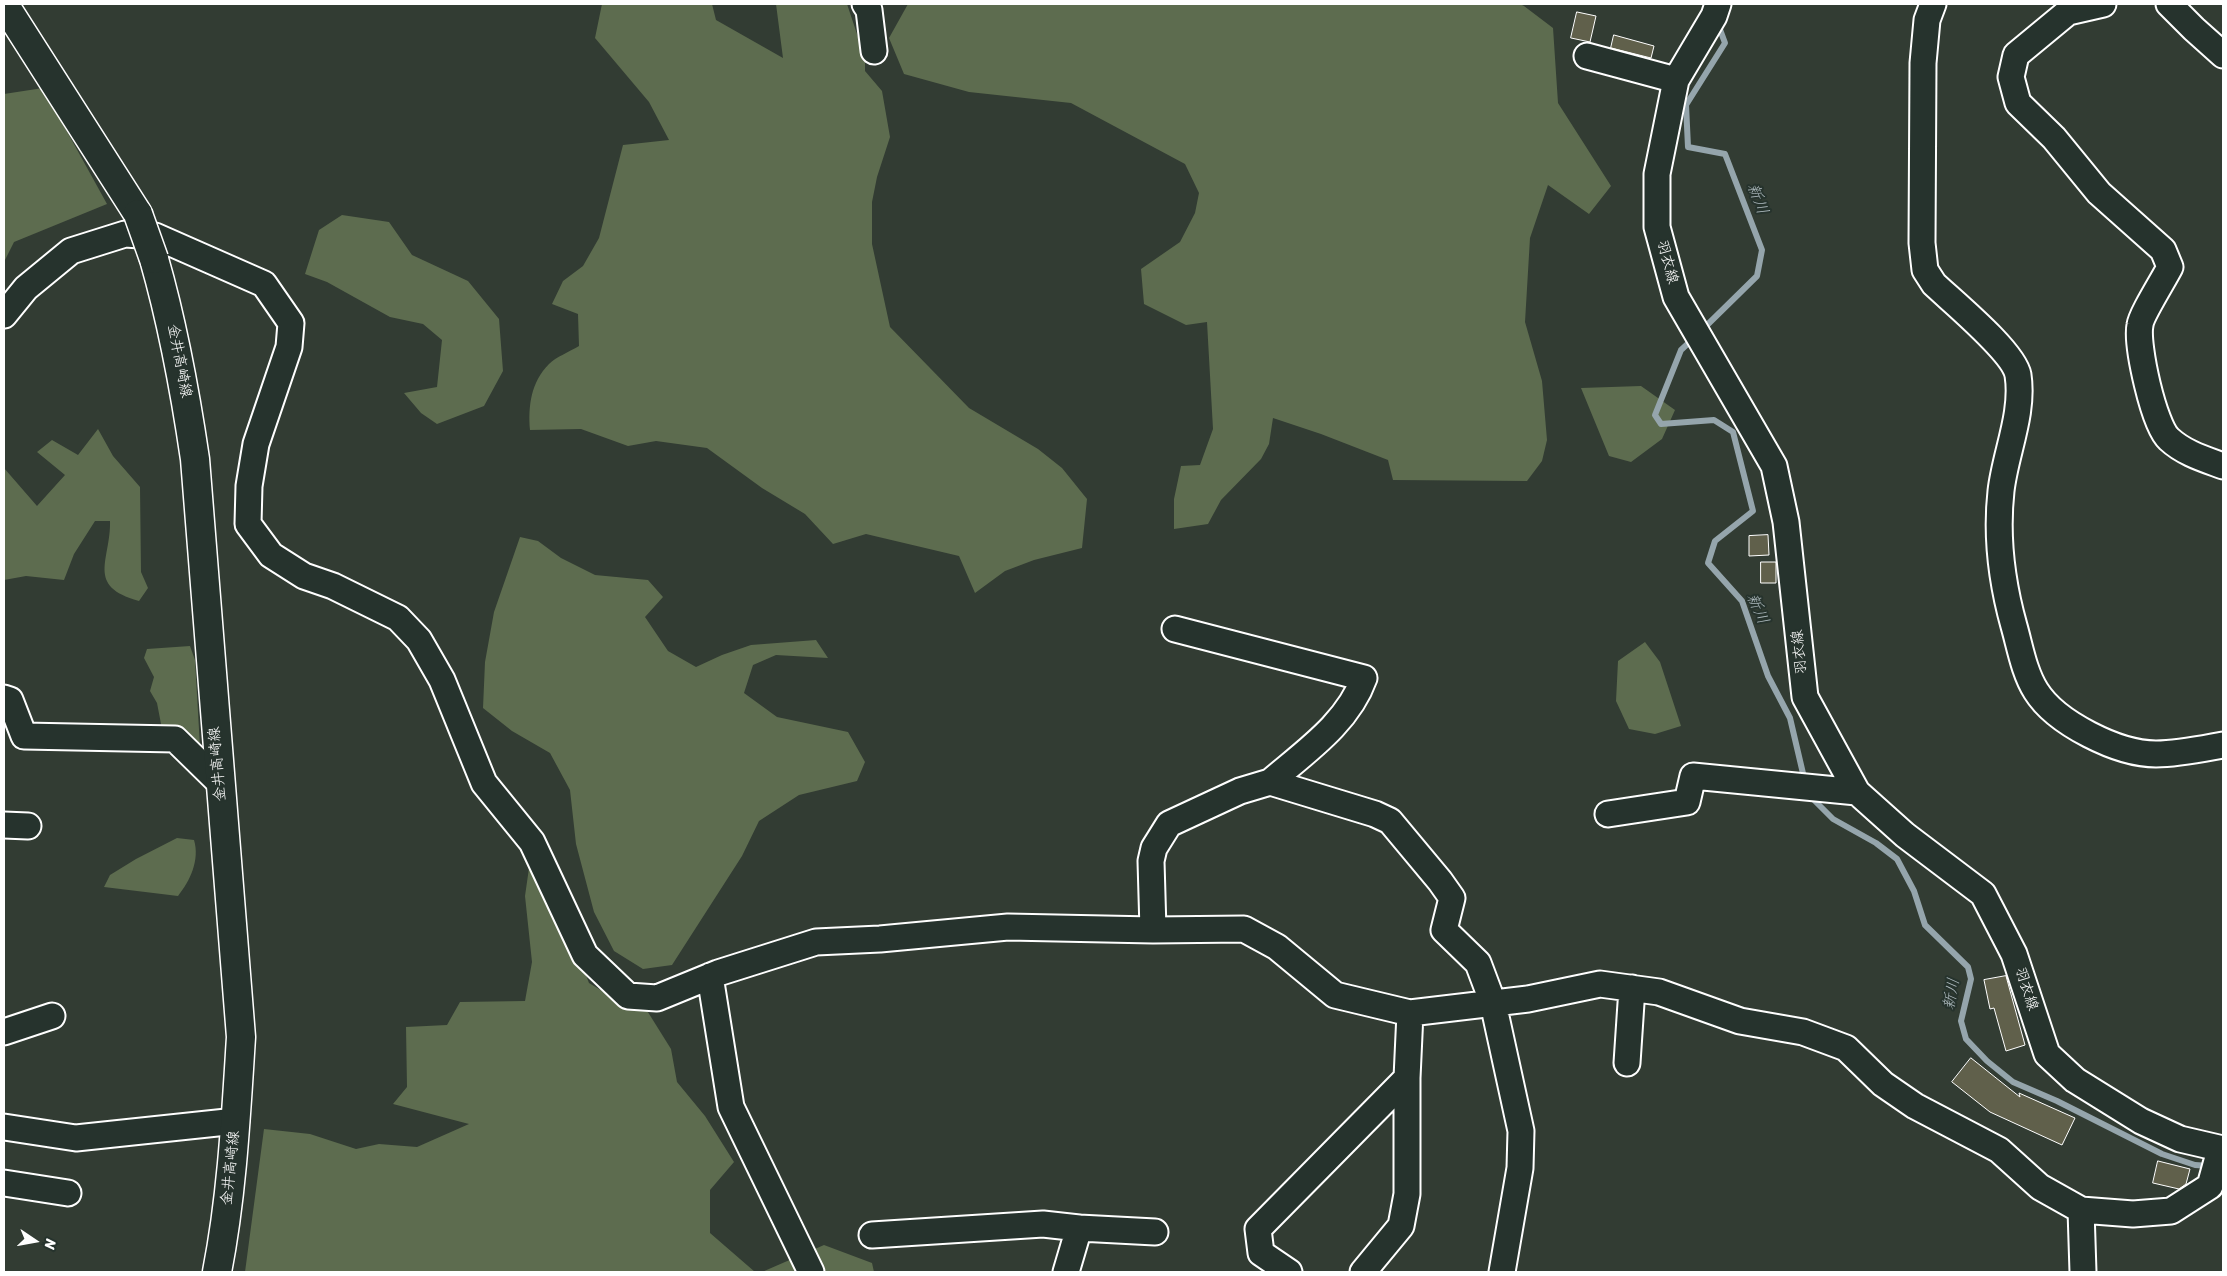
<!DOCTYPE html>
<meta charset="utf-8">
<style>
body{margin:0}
#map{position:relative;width:2227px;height:1276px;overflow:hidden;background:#323c33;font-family:Sriracha,sans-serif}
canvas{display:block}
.frame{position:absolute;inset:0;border:5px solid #fff;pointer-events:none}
.north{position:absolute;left:10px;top:1216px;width:50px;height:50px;-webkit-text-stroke:4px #26332d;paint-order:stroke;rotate:102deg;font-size:14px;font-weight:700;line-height:20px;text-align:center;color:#fff}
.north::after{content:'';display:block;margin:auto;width:18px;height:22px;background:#fff;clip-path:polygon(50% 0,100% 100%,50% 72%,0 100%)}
</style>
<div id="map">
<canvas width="2227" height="1276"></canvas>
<div class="frame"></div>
<div class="north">N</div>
</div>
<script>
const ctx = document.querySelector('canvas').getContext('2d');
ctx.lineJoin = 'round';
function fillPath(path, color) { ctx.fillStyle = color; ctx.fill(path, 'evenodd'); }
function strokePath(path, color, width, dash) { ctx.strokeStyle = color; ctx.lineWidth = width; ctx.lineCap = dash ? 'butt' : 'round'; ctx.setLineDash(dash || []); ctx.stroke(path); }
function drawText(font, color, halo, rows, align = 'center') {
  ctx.font = font + ' Sriracha,"Klee One",sans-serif'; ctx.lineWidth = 4; ctx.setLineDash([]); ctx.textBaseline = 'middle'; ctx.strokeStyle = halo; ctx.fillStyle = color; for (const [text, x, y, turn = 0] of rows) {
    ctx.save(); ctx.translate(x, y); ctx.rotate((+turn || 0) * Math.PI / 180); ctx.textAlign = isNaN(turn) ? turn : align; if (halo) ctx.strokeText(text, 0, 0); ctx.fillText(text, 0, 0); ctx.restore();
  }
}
fillPath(new Path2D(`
 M602 4H712L716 20 783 58 776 4H847L865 58V71L882 91 890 137 877 177 872 202V244L890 327 969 408 1038 449 1062 468 1087 499 1082 548 1034 560 1005 571 975 593 959 556 866 534 833 544 805 514 762 488 707 448 656 441 628 446 581 429 530 430C528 406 531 382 549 364 556 357 569 352 579 346L578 314 552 304 563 281 583 266 599 238 623 145 669 140 649 102 595 38Z
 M908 4H1520L1524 6 1553 28 1558 103 1611 186 1589 214 1548 185 1530 238 1525 322 1542 381 1547 440 1542 461 1527 481 1393 480 1388 460 1321 434 1273 418 1269 444 1261 459 1221 500 1208 524 1174 529V499L1181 466 1200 465 1213 429 1207 322 1186 325 1144 304 1141 269 1180 242 1195 213 1199 193 1185 164 1071 103 969 92 904 74 889 38Z
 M43 88 107 204 14 242 4 262V94Z
 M342 215 389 222 412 255 468 281 499 319 503 371 484 406 437 424 421 413 404 393 437 387 442 340 423 324 390 317 327 282 305 274 319 230Z
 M1641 386 1675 410 1662 439 1631 462 1609 456 1581 388Z
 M98 429 113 456 140 487 141 572 148 588 139 601C85 586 111 560 110 521H95L74 554 64 580 26 576 4 580V468L37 506 65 475 37 452 52 440 78 455Z
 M520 537 538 541 561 558 595 575 648 580 663 597 645 617 668 651 696 667 722 655 751 645 816 640 828 658 776 655 753 665 744 693 777 717 848 732 865 762 857 781 799 795 759 821 742 856 672 965 643 969 614 951 594 912 576 844 570 790 550 753 512 731 483 708 485 662 494 612Z
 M1645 642 1660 662 1681 726 1655 734 1629 729 1616 701 1618 661Z
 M190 646 195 660 201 764 162 729 157 703 150 691 154 677 144 658 147 649Z
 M177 838 194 840C200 860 190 881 178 896L104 887 110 875 136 859Z
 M538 862 570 934 589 983 617 1000 641 1001 671 1049 677 1082 705 1116 734 1162 710 1190V1233L755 1272H245L264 1129 310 1134 356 1149 379 1144 417 1147 469 1124 393 1104 407 1087 406 1027 447 1025 460 1002 525 1001 532 962 525 896 529 868Z
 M824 1245 872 1263 874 1272H762Z`), '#5d6c4f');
strokePath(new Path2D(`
 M1701 331 1757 276 1762 250 1725 154 1688 147 1686 105 1725 43 1718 24
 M1694 338 1681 350 1655 415 1661 424 1714 420 1733 432 1753 511 1715 541 1708 563 1742 601 1768 676 1790 718 1805 782
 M1808 794 1833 819 1876 843 1897 859 1914 891 1925 925 1968 967 1971 979 1961 1021 1966 1039 1987 1061 2013 1082 2057 1101 2162 1154 2195 1165 2210 1166`), '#95a5ac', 6);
const building = new Path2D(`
 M1577 12 1596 16 1590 42 1571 38Z
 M1614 35 1654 46 1651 58 1611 48Z
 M1768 535 1769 555 1749 556V536Z
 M1761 562H1776V583H1761Z
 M2006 976 2025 1045 2006 1051 1994 1008 1990 1009 1984 980Z
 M1971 1058 2020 1097 2019 1093 2075 1118 2062 1145 1990 1112 1952 1082Z
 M2158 1161 2190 1169 2186 1184 2179 1189 2153 1183Z`);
fillPath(building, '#60604b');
strokePath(building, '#fff', 1);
const minor = new Path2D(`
 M865 4 869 10 874 51
 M1718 4 1714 16 1676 80 1657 174V227L1676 297 1774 466 1786 522 1805 697 1857 792 1905 835 1983 894 2014 954 2047 1054 2075 1080 2141 1121 2180 1139 2223 1149
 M1933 4 1927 20 1923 63 1922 243 1925 270 1934 284C1953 302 2014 352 2018 375 2024 414 2005 454 2001 491 1996 536 2002 583 2014 626 2020 647 2024 672 2036 691 2056 723 2118 754 2156 754 2178 754 2201 749 2223 745
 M2103 4 2068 12 2016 55 2011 77 2018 103 2054 138 2099 193 2163 250 2170 267C2164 279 2141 315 2140 325 2136 345 2154 426 2169 439 2184 453 2204 459 2223 466
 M2169 4 2194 29 2223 55
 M1587 56 1676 80
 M4 315 26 288 71 251 125 234 155 236 264 284 291 323 289 347 256 444 249 486 248 524 271 555 304 576 333 586 398 618 419 640 442 680 484 783 532 842 585 955 628 996 657 998 718 973 816 942 880 939 1008 927 1153 930 1244 929 1277 947 1335 995 1410 1013 1528 999 1600 984 1659 992 1740 1021 1803 1032 1846 1048 1883 1084 1915 1106 1999 1150 2040 1187 2081 1210 2133 1214 2171 1211 2210 1186 2220 1150
 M1175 629 1364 678C1348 723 1305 752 1270 782
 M4 698 10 700 24 736 175 739 220 783
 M1608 814 1687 802 1693 776 1857 792
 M4 825 28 826
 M1153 930 1151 861 1154 848 1169 824 1240 791 1270 782 1375 814 1390 821 1440 881 1452 898 1444 930 1478 963 1493 1003 1521 1131 1520 1168 1502 1272
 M710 976 731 1107 811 1272
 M4 1032 52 1016
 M1627 1063 1632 988
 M4 1127 76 1138 236 1121
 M4 1183 68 1193
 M2081 1210 2083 1272
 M1079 1228 1155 1232
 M872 1235 1043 1224 1079 1228 1066 1272
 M1289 1272 1261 1253 1258 1229 1407 1078
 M1363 1272 1401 1226 1407 1194V1078L1410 1013`);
const major = new Path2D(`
 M4 4 138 214
 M154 259C173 325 185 391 195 459L241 1037C236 1116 232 1195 217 1272`);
strokePath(minor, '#fff', 29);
strokePath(major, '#fff', 31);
strokePath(minor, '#26332d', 25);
strokePath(major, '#26332d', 28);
const majorBridge = new Path2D(`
 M138 214 154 259`);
strokePath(majorBridge, '#fff', 31, []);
strokePath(majorBridge, '#26332d', 28);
drawText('15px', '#fff', '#26332d', [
 ["羽衣線",1667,262,75],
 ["金井高崎線",179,361,79],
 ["羽衣線",1800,652,-96],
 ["金井高崎線",218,764,-95],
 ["羽衣線",2026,989,72],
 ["金井高崎線",231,1168,-84]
]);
drawText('italic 16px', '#b0bcc0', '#26332d', [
 ["新川",1757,199,69],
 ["新川",1757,609,66],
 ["新川",1952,994,-80]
]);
</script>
